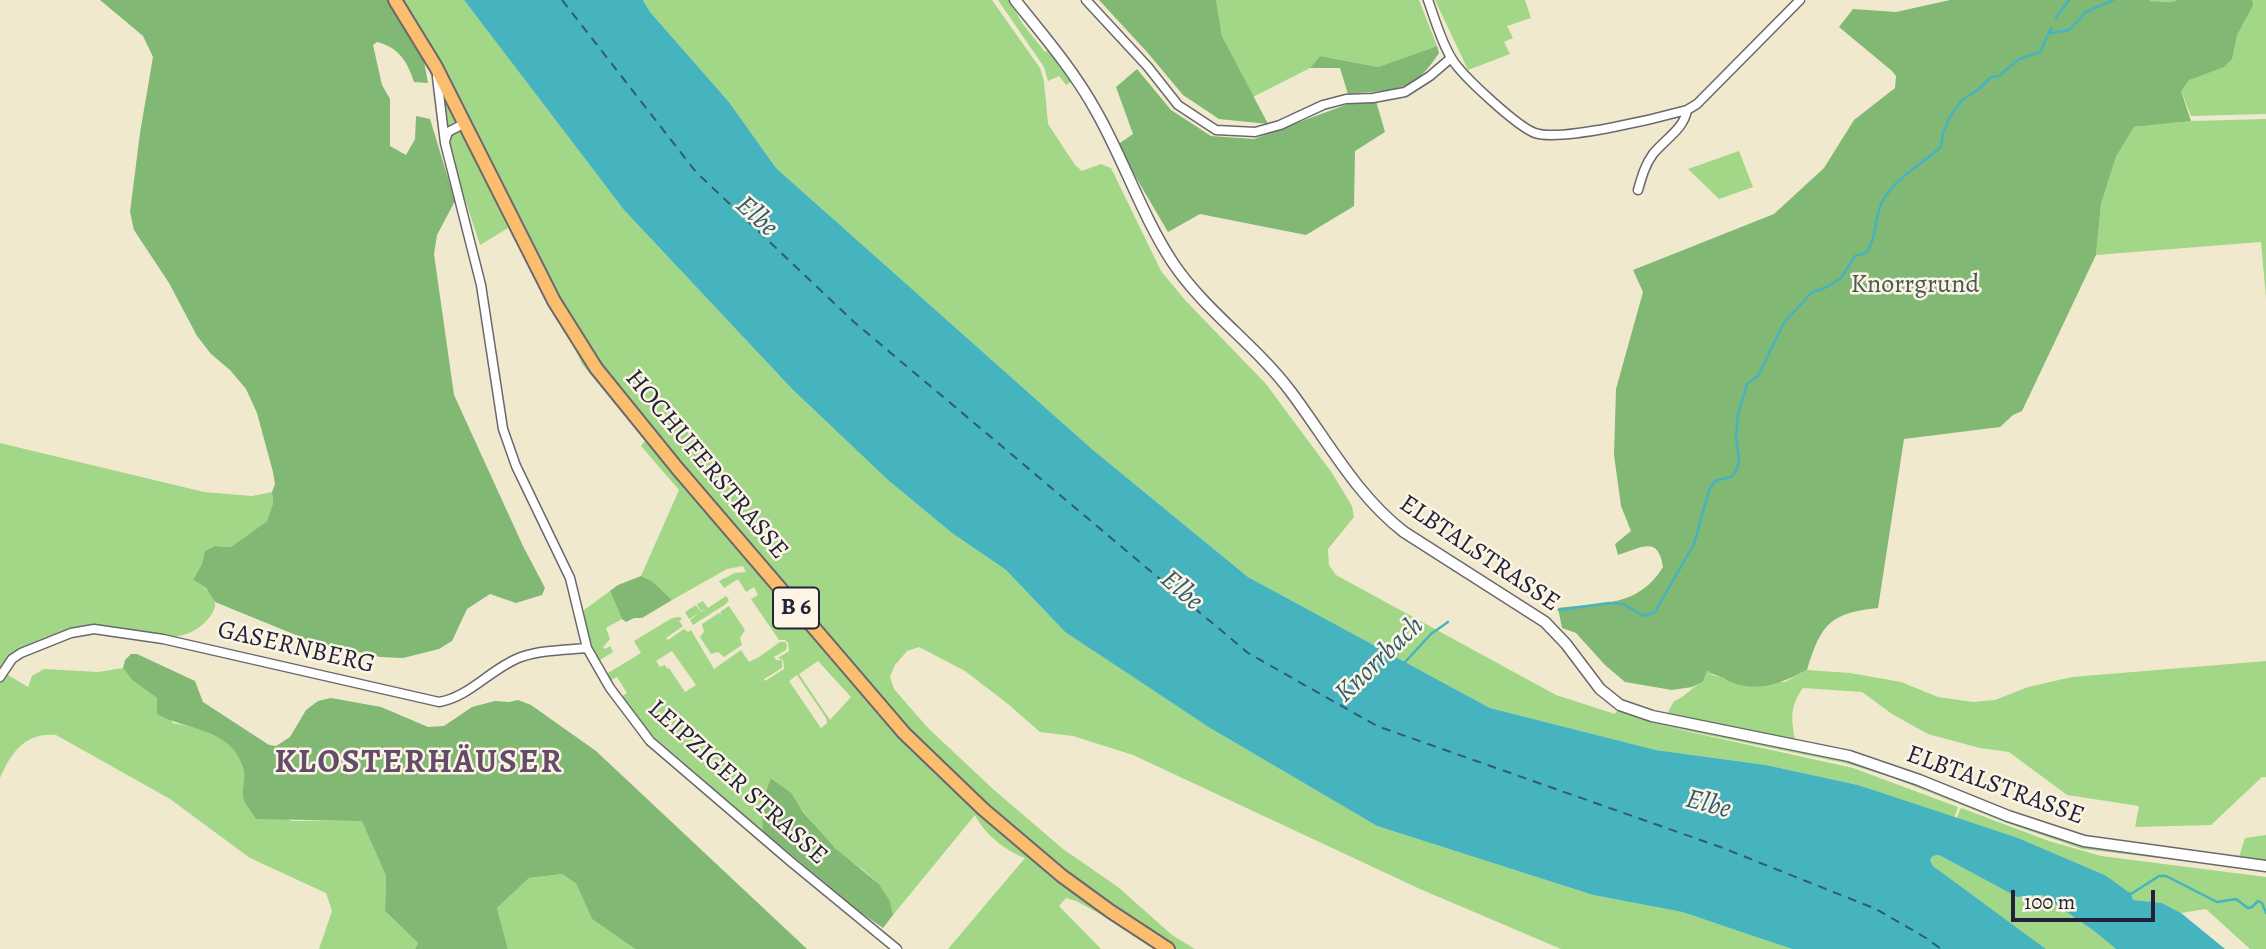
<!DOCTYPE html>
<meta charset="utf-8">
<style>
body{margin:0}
#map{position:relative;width:2266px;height:949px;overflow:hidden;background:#f1e9ce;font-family:Alegreya,serif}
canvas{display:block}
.scale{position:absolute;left:2011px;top:890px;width:144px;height:32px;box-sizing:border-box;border:4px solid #22223b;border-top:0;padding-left:9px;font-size:21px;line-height:24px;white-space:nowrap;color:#22223b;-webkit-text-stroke:5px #fcf5e5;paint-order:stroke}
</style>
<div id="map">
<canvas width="2266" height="949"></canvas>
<div class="scale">100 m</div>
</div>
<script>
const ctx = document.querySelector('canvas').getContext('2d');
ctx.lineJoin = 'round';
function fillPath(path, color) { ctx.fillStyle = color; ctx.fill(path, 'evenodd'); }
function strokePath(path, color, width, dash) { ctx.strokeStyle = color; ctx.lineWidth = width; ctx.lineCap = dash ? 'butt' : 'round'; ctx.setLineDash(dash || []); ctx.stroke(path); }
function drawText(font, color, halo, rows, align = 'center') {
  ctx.font = font + ' Alegreya,serif'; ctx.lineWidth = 5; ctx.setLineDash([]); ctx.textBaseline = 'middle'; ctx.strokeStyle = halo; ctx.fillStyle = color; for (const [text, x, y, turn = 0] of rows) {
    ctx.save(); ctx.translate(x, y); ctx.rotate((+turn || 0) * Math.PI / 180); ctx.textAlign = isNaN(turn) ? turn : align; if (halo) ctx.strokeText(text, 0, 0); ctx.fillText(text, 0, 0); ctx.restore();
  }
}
fillPath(new Path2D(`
 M399 0H464L624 210 792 389 889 481 952 533 1006 570 1065 632 1210 728 1377 826 1593 895 1682 912 1792 949H1561L1420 889 1133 755 1073 736 1040 732 1008 704 965 671 919 647 907 651 895 665 890 677 894 689 928 728 993 789 1063 849 1118 887 1172 935 1195 949H1166L1076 901 1066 898 1059 906 1101 949H948L1025 858C1005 850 985 835 975 815L893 915C891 904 887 895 880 886 867 870 848 861 834 847 811 824 796 798 772 778L762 798 763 831 652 735 621 697 627 693 617 677 611 680 608 673 641 653 634 641 672 618 680 617 682 619 679 621 683 626 666 638 668 640 684 629 688 632 691 630 714 669 741 650 749 662 759 657 780 642H785L787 645 786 650 774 657 776 660H782V668L764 679 765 681 784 669 783 660 778 658 789 651 788 643 785 640H779L751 599 758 595 754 587 746 592 738 579 724 588 719 581 735 573 746 572 743 566 727 569 672 600 652 581 641 576 679 490 641 446 645 441 582 364 460 102ZM672 651 696 685 685 692 669 668 667 669 665 665 660 667 656 661ZM818 661 851 697 830 720 799 674ZM797 675 826 718 827 723 821 728 789 681Z
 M643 0H992L1040 68 1044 81 1048 124 1075 165 1082 171 1101 164 1111 168 1161 271 1185 300 1266 384 1332 473 1352 506 1354 517 1328 549 1329 565 1336 575 1556 695 1615 714 1618 709 1646 720 1839 757 1897 776 2083 846 2252 869 2082 849 2007 823 1891 777 1845 763 1658 725 1853 768 1958 807 1954 818 1858 785 1766 765 1656 750 1490 708 1248 577 1093 450 776 168 729 102 650 12Z
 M998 0H1010L1022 23 1045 52 1049 49 1073 81 1066 85 1059 76 1048 81 1044 67Z
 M1216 0H1419L1437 46 1378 67 1320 56 1310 68 1253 97 1222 36Z
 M1435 0H1525L1531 18 1507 26 1513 38 1504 42 1510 54 1468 70Z
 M2150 0H2266V114L2191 116 2164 48Z
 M441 80 508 228 480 245 449 150Z
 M2266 119V298L2261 242 2096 255 2101 204 2116 157 2134 127 2191 121Z
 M1739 151 1753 187 1719 199 1688 169Z
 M0 443 204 492 252 496 272 492 273 503 267 521 231 547 215 546 205 552 202 564 193 578C203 586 221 599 213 612 191 648 149 637 115 632 108 631 100 629 94 629 84 630 30 648 22 653 15 657 9 666 3 672L28 687 32 676 44 669 98 672 123 668 132 680 157 698 173 723C200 728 234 736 244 767 247 776 244 790 244 800L292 821 362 820 386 876 385 911 418 943 415 949H319L332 911 326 893 250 858 170 799 56 735C26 732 11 752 0 778Z
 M610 591 622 619 606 628 610 639 603 647 605 649 610 646 613 652 600 660C590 644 584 628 584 610Z
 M726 596 729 600 726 604 693 625 690 620 699 613 689 619 685 612 696 605 701 612 706 609 701 611 697 604 703 601 708 608Z
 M729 606 745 630 740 638 742 645 724 657 718 652 711 654 700 637 704 632 702 624 719 613 722 615 720 612Z
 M2266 661V777H2262L2211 825 2135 827 2139 806 2067 795 2009 752 1980 748 1928 734 1892 714 1862 692 1803 688C1790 706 1791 718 1795 739L1667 714 1674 701C1686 697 1691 687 1703 682L1707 669 1712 675 1722 677 1731 682H1785L1807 670 1850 673 1901 682 1938 697 1973 702 1995 700 2028 687 2072 677Z
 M1961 808 2049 841 2101 856 2266 877V949H2250L2206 909 2181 913 2162 903 2132 900 2105 875 2018 838 1956 819Z
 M2266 835V861L2239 857 2245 838Z
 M1939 855 2017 897 2042 895 2094 931 2116 949H2046L1933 866 1930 861 1933 856Z
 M562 874 576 882 592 919 635 949H508L497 908 529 878Z`), '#a1d787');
fillPath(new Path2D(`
 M100 0H387L424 61 428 83 414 82C408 63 399 47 377 42L373 45 382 85 390 99V146L406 155 415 139 416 116 430 119 455 201 437 235 434 254 454 395 523 546 545 588 542 595 516 603 490 594 467 609 452 641 439 649 403 658 380 657 313 642 215 602 206 588 193 579 202 564 205 551 215 546 231 547 267 521 273 503 272 492 275 484 273 472 257 413 246 389 230 370 211 354 197 336 169 283 134 230 130 212 140 133 153 57 143 36Z
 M1099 0H1216L1222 36 1268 124 1219 119 1183 95 1147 52Z
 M1950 0H2150L2151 2C2161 0 2168 5 2178 0H2252L2253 5 2237 35 2232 59 2224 67 2189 80 2181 91 2191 121 2134 127 2116 157 2101 204 2096 255 2022 411 2013 415 2000 427 1904 439 1878 608C1829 613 1821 625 1807 670 1782 683 1758 693 1731 682 1724 680 1728 679 1721 677 1714 674 1712 675 1707 670L1703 682 1692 687 1672 690 1625 682 1605 665 1576 633 1562 628 1558 608C1601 602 1638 608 1663 567 1658 535 1642 548 1618 555L1615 544 1631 531 1621 506 1614 455 1616 389 1643 292 1633 270 1774 214 1824 168 1854 120 1895 88 1896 76 1892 71 1839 27 1853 9 1896 12Z
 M1437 46 1439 53C1412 95 1393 89 1348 94L1340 68H1310L1320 56 1378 67Z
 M1137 69 1171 110 1211 136 1254 139 1348 104 1376 101 1385 132 1355 151 1354 206 1306 235 1200 214 1168 232 1117 145 1133 134 1116 87Z
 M641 576 652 581 672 600 642 618H634L626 622 622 619 610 591 618 585Z
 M131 654H137L195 681 203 702 269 745 276 746 290 737 306 710 318 701 331 698 381 707 428 727 444 726 472 707 495 701 509 702 518 700 531 705 596 751 807 949H635L592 919 576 883 562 874 529 878 497 908 508 949H415L418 943 385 911 386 876 362 821 256 819C253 813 246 806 244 800 241 789 247 777 243 767 230 727 187 731 157 714V698L132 680 123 668 125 660Z
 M771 778 791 793 803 812 835 848 879 884 890 901 893 915 883 928 860 912 763 831 761 804Z`), '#80b874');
fillPath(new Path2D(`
 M464 0H643L650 12 729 102 776 168 1093 450 1248 577 1490 708 1656 750 1766 765 1858 785 2018 838 2105 875 2131 894 2133 900 2162 903 2181 913 2225 949H2116L2094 931 2042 895 2017 897 1939 855 1933 856 1930 860 1933 866 2046 949H1792L1682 912 1593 895 1377 826 1210 728 1065 632 1006 570 952 533 889 481 792 389 624 210Z`), '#45b4bf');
strokePath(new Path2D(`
 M2056 18 2069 0
 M2050 33 2069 30 2086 12 2113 0
 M1559 610 1609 603 1623 604 1644 616 1655 612 1694 544 1709 490 1715 481 1731 477 1737 469 1739 459 1736 437 1738 414 1747 384 1758 376 1783 324 1811 293 1829 286 1841 278 1855 256 1866 253C1876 239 1874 226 1879 210 1888 181 1920 166 1941 147L1943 133 1951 115 1962 100 1979 89 1991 77 1999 76 2019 59 2040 52 2051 28
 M1405 662 1431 634 1448 622
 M2128 893 2131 894 2159 876H2166L2217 902 2236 899 2248 908 2252 907 2258 901 2262 903 2266 913`), '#45b4bf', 2.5);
strokePath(new Path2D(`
 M562 0 696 172 854 322 1248 653 1377 726 1723 848 1876 909 1926 938 1941 949`), '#305c70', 2, [9, 7]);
const minor = new Path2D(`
 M1086 0 1148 67 1178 105 1216 130 1255 132 1280 125 1323 105 1346 99 1373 98 1405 92 1430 76 1451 58
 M1428 0C1435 19 1441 42 1452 59 1462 76 1518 127 1535 133 1561 142 1658 118 1687 110L1697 104 1800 0
 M437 77 445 143 481 285 503 429 516 466 570 578 587 648 610 688 650 741 790 861 897 949
 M445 141 448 132 465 123
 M1638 190C1642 176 1645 165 1653 154 1665 139 1684 129 1687 110
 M0 677 12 659 21 653 71 633 94 629 163 639 439 702C470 697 491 668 521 657 541 650 565 650 587 648`);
const tertiary = new Path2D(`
 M1015 0C1044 36 1074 71 1096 111 1124 160 1142 216 1173 263 1206 312 1256 345 1291 392 1327 440 1356 495 1404 532L1545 622 1566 644 1600 689 1620 705 1652 716 1849 756 1919 780 2008 816 2084 841 2266 866`);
const primary = new Path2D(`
 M395 0 436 67 554 301 596 368 677 468 904 733 983 809 1062 876 1110 911 1168 949`);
strokePath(minor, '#6a686e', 11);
strokePath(tertiary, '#6a686e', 13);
strokePath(primary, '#6a686e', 16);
strokePath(minor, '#fff', 8);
strokePath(tertiary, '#fff', 10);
strokePath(primary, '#fbbd6e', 12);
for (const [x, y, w] of [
 [796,608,46]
]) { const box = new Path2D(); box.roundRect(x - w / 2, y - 20.5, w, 41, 5); ctx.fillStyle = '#fcf5e5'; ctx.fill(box); strokePath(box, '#22223b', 2); }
drawText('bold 24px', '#22223b', null, [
 ["B 6",796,608]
]);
drawText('26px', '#485852', '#fcf5e5', [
 ["Knorrgrund",1915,286]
]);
drawText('26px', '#22223b', '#fcf5e5', [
 ["HOCHUFERSTRASSE",706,465,50],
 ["ELBTALSTRASSE",1479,554,34],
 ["GASERNBERG",296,648,13],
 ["LEIPZIGER STRASSE",737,783,42],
 ["ELBTALSTRASSE",1995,786,20]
]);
drawText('italic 28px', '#305c70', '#fcf5e5', [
 ["Elbe",756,217,42],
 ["Elbe",1181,591,41],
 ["Knorrbach",1380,660,-44],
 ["Elbe",1708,805,15]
]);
ctx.letterSpacing = '2px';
drawText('bold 33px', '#654b6a', '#fcf5e5', [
 ["KLOSTERHÄUSER",419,764]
]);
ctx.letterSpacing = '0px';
</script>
